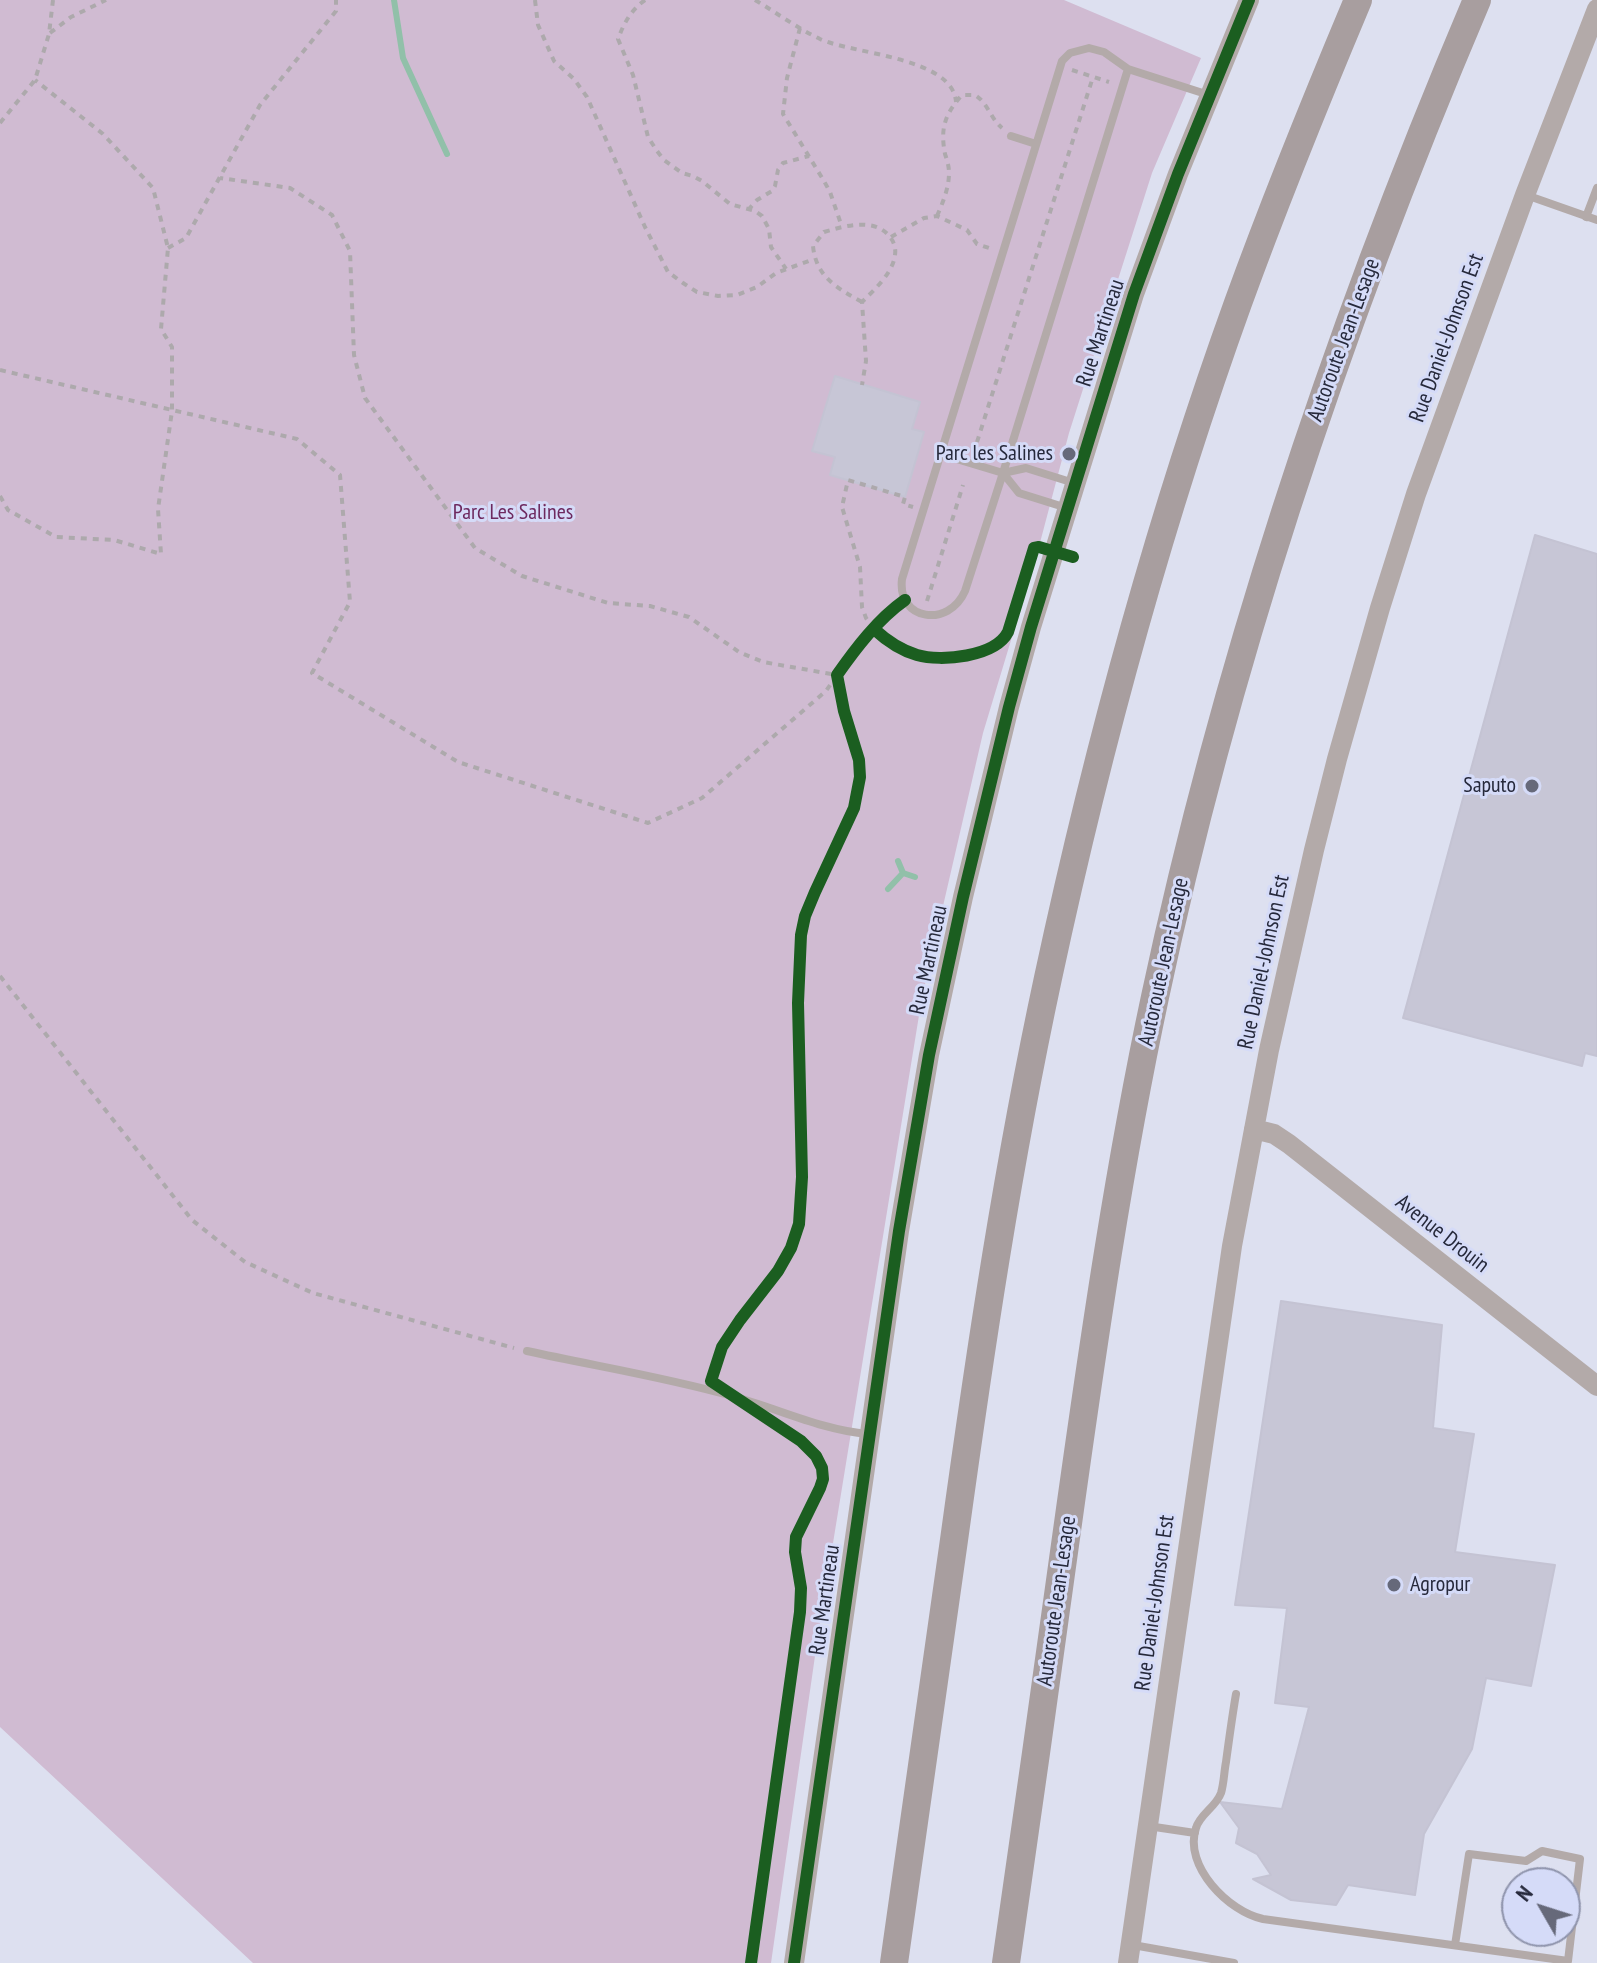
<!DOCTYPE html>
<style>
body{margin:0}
#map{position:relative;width:1597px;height:1963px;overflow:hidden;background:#dde0f0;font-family:"PT Sans Narrow",sans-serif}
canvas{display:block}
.north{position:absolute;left:1501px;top:1867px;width:80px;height:80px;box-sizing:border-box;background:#d5dbf8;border:2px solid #8f94ac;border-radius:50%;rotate:309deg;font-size:22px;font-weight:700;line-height:32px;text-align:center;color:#26293b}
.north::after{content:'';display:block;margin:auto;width:28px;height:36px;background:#66697a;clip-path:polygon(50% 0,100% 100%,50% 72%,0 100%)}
</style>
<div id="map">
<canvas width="1597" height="1963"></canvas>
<div class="north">N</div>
</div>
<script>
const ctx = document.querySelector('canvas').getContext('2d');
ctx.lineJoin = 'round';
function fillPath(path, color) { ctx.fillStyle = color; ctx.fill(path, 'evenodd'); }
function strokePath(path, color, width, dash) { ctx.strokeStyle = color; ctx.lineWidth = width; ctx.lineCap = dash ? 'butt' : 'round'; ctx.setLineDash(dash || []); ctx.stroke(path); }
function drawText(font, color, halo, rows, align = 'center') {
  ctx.font = font + ' "PT Sans Narrow",sans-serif'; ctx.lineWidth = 6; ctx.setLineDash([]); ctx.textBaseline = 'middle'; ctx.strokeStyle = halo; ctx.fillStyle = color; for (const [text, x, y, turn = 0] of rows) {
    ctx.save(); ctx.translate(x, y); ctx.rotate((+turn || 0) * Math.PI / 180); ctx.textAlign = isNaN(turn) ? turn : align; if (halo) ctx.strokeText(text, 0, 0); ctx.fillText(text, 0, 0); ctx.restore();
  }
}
fillPath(new Path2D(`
 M0 0H1064L1201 58 1152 173 1069 433 1037 554 983 733 922 997 818 1635 771 1963H253L0 1727Z`), '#d0bbd2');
strokePath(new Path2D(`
 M394 0 403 58 447 154
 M903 873 915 877
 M888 889 903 873 898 861`), '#91c0a9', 6);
const building = new Path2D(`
 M835 376 920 402 912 429 924 432 905 497 830 475 835 457 812 451Z
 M1535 535 1597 554V1056L1585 1053 1582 1066 1403 1018Z
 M1281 1301 1442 1325 1433 1428 1474 1434 1455 1552 1555 1565 1531 1686 1486 1678 1472 1749 1424 1834 1415 1895 1348 1885 1336 1905 1291 1900 1253 1879 1271 1875 1257 1854 1236 1843 1239 1828 1220 1802 1282 1809 1309 1707 1275 1703 1287 1608 1235 1605Z`);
fillPath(building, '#c7c6d6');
strokePath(building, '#c4c3d3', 2);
strokePath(new Path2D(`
 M535 0 538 25 554 61 574 79 587 97 645 227 668 272 683 283 697 292 718 296 737 295 757 287 776 273 814 259
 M645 0C631 10 624 23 618 39L633 75 648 137 657 151 664 160 682 173 693 176 702 181 730 204 755 211 762 216 769 229 771 247 786 269
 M755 0C777 13 797 28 820 39 852 54 953 57 956 102
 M800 28 787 78 783 114 824 181 830 192 842 227
 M50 33 71 17 106 0
 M1072 70 1109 82
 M0 123 35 80 49 34 53 0
 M748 210 757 200 772 191 775 186 778 170 783 163 809 156
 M937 216C943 202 949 188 949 173 949 166 947 160 945 154 940 128 945 114 962 95H975C988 103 990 118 1002 128
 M891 237 924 218 937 216 967 230 977 244 992 249
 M168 248 186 238 260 105 336 11V0
 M862 302C837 288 816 277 813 246L824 232C844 226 875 217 890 237 894 242 896 248 895 255 893 273 874 290 862 302L866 361 862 385
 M0 370 297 439 340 475 350 602 312 673 458 762 648 823 702 798 826 691 837 675 763 662 739 652 689 617 650 606 608 603 522 576 475 548 365 398 354 355 350 251 332 215 290 188 220 178
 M977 442 1093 77
 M0 496 8 510 56 537 114 540 161 554 158 509 172 411V347L161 329 168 248 153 188 103 134 35 80
 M927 601 963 485
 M874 629 866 618 862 607 860 567 842 507 848 480 905 497 903 504 913 507
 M0 976 192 1220 245 1262 313 1293 514 1348`), '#ada9ac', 4, [6, 6]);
strokePath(new Path2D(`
 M1089 48 1104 52 1128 69 1003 473 965 591C949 628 897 621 902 579L1062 61 1070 53Z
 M1128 69 1209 95
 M1011 136 1036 144
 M1526 195 1597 220
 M1586 217 1597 188
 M940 454 1003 473 1026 468 1074 483
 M1003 473 1019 493 1067 508
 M527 1351C595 1366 665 1377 732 1396 777 1408 821 1430 868 1434
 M1236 1694C1232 1717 1229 1740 1226 1762 1224 1772 1224 1783 1221 1793 1216 1807 1200 1814 1196 1828 1183 1866 1229 1912 1263 1919L1568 1961 1580 1859 1542 1851 1526 1861 1469 1854 1455 1945
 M1148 1826 1195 1833
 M1133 1945 1234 1963`), '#b3aaa9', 8);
strokePath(new Path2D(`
 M1254 1129 1274 1134 1289 1144 1597 1386
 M794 1963 899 1231 929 1055 963 897 1009 707 1031 627 1134 294 1178 174 1249 0
 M1128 1963 1232 1246 1269 1050 1314 850 1337 759 1380 608 1416 494 1525 195 1597 9`), '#b3aaa9', 20);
strokePath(new Path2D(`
 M894 1963C914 1822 934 1681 954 1540 980 1351 1008 1164 1048 978 1097 750 1159 522 1238 303 1275 201 1316 100 1358 0
 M1006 1963C1028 1812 1049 1660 1070 1509 1094 1338 1119 1166 1155 997 1228 654 1340 322 1477 0`), '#a89e9f', 28);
strokePath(new Path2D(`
 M874 629C887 641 900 650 917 655 941 662 995 657 1008 632L1034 548 1039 547 1073 557
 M751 1963 800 1612 801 1588 795 1552 796 1537 820 1488 823 1479 822 1468 816 1456 801 1441 711 1381 722 1347 740 1320 778 1271 791 1248 799 1224 802 1177 798 1003 801 935 805 916 815 892 854 808 860 777 859 760 844 711 837 675C856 648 878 619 905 600
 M794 1963 899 1231 929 1055 963 897 1009 707 1031 627 1134 294 1178 174 1249 0`), '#1b5e20', 12);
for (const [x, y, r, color] of [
 [1069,454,8,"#66697a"],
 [1532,786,8,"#66697a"],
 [1394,1585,8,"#66697a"]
]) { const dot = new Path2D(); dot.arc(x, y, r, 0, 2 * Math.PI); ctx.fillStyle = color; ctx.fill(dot); strokePath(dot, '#d5dbf8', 3); }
drawText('22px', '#26293b', '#d5dbf8', [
 ["Rue Martineau",1101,333,-72],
 ["Rue Daniel-Johnson Est",1447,338,-70],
 ["Autoroute Jean-Lesage",1344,340,-70],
 ["Rue Martineau",929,960,-78],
 ["Autoroute Jean-Lesage",1164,962,-78],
 ["Rue Daniel-Johnson Est",1264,962,-78],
 ["Avenue Drouin",1442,1234,38],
 ["Rue Martineau",825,1600,-82],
 ["Autoroute Jean-Lesage",1057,1601,-82],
 ["Rue Daniel-Johnson Est",1155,1603,-82]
]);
drawText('22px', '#26293b', '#d5dbf8', [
 ["Parc les Salines",1053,454],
 ["Saputo",1516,786],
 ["Agropur",1410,1585,"left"]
], 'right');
drawText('22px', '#6d295f', '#d5dbf8', [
 ["Parc Les Salines",513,513]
]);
</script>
